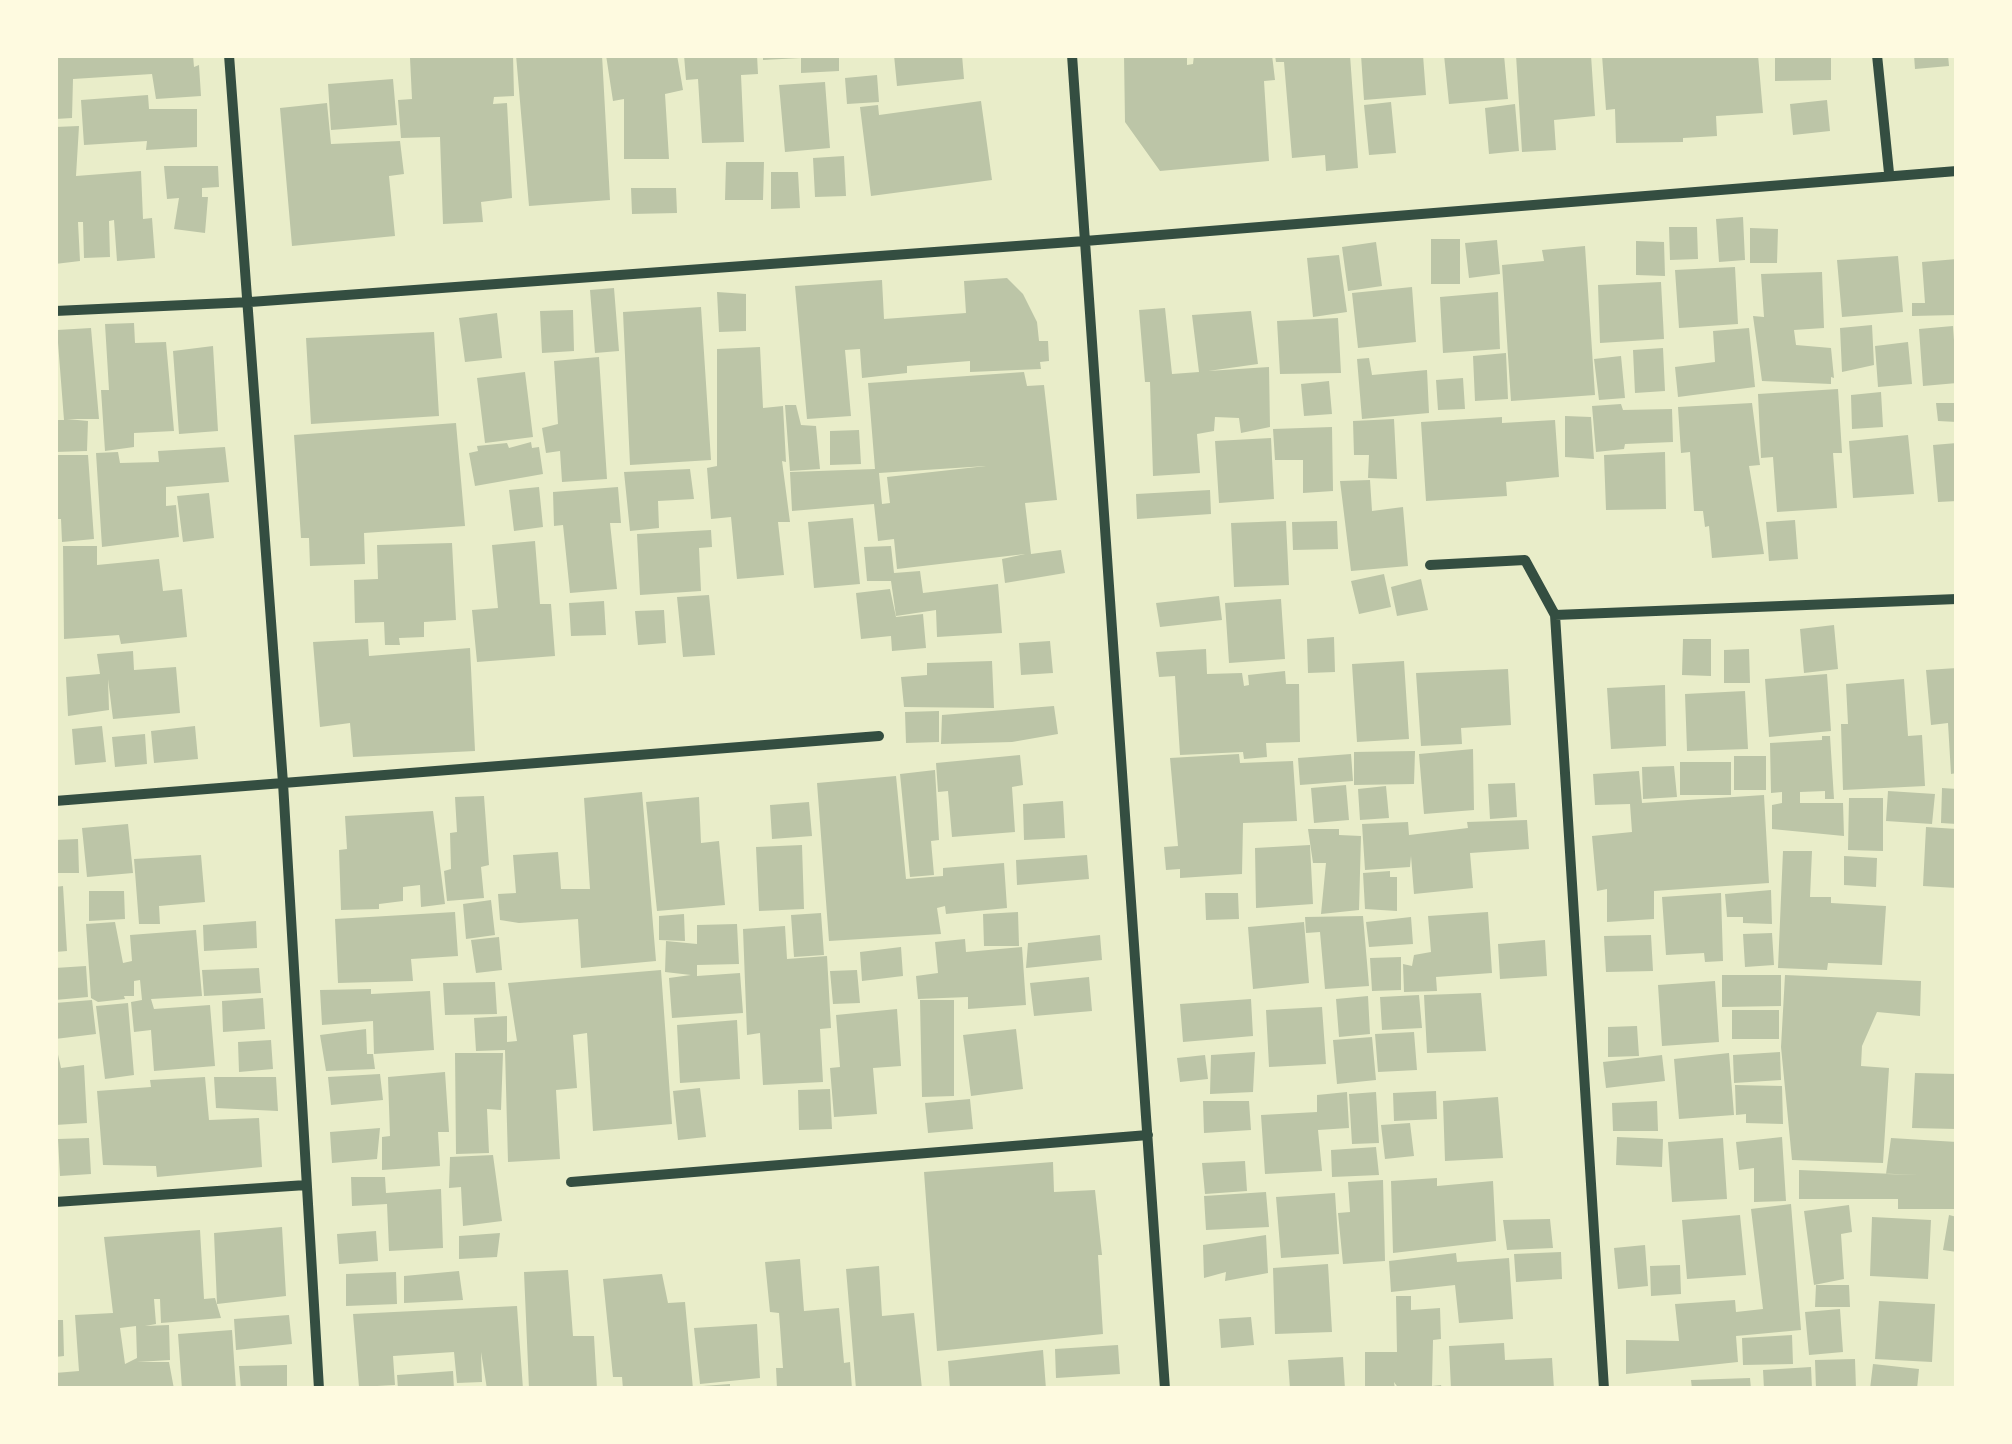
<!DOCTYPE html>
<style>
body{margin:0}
#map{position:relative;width:2012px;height:1444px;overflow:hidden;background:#e9edc9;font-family:"PT Sans",sans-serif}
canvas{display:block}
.frame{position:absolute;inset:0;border:58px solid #fefae0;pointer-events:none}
</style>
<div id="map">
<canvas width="2012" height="1444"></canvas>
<div class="frame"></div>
</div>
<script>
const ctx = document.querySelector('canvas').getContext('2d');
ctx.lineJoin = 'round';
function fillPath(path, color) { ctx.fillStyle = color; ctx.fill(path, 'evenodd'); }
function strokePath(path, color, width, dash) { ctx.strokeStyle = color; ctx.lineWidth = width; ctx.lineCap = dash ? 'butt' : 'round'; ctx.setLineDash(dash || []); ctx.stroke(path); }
fillPath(new Path2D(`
 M55 55H193L194 67 199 65 201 96 156 99 152 74 73 79 72 118 55 119Z
 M439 55H513L514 96 494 97 493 104 507 103 512 198 481 202 483 222 443 224 440 137 401 138 398 100 412 99 410 58Z
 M516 55H602L610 200 529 206Z
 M606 55H677L683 90 665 94 669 159H624V99L613 101Z
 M684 55H757L758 74 741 75 744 142 702 143 698 79 686 80Z
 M763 55H801V58L763 60Z
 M801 55H839V71L801 73Z
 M894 55H962L964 79 897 86Z
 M1124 55H1187V65L1193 64 1194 55H1272L1275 80 1264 81 1269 161 1160 171 1125 122Z
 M1275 55H1350L1358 168 1326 171 1325 155 1292 158 1284 62H1276Z
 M1361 55H1423L1426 95 1364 100Z
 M1444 55H1504L1508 99 1449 104Z
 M1516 55H1591L1595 116 1554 120 1556 150 1522 152Z
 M1602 55H1758L1763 113 1716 116 1717 136 1683 138V142L1616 143 1615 109 1606 110Z
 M1775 55H1831V80L1775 81Z
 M1914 55H1948L1949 66 1915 69Z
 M877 75 879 102 847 104 845 78Z
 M393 79 397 125 331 130 328 84Z
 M825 82 830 148 785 152 779 85Z
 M148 95 149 109H197V147L146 150 147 141 84 145 81 100Z
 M1827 100 1830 131 1793 135 1790 104Z
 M981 101 992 180 871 196 860 107 878 105 879 115Z
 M1391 102 1396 153 1369 155 1364 105Z
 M327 103 331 144 400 141 404 174 389 176 395 236 292 246 280 108Z
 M1515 104 1519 151 1489 154 1485 108Z
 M79 126 76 176 141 171 143 219 152 218 155 258 117 261 114 220 109 221 110 257 84 258 83 222H78L80 261 55 264V127Z
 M844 156 846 196 815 197 813 158Z
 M726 162H764L763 200H725Z
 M164 166H218L219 187 202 188V197H208L205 233 174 229 179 198 167 199Z
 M771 172H798L800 208 771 209Z
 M631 188H676L677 213 632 214Z
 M1743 217 1745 260 1719 262 1716 219Z
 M1669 227H1697L1698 259 1670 260Z
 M1750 228 1778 229 1777 263H1750Z
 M1431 239H1460V284H1431Z
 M1497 240 1500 274 1469 278 1465 243Z
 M1636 241 1664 242 1665 276 1636 275Z
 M1376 242 1382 286 1348 291 1342 247Z
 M1585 246 1595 395 1511 401 1502 265 1544 261 1542 250Z
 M1339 255 1347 312 1313 317 1307 258Z
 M1898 256 1903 312 1842 317 1837 260Z
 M1957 259V315L1912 316V303H1925L1922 262Z
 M1735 267 1738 324 1679 328 1675 270Z
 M1822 272 1824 328 1794 330 1796 345 1831 348 1834 378 1831 377V384L1762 381 1753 316 1764 317 1761 274Z
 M1007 278 1023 294 1037 322 1039 341H1048L1049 361 1040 362 1041 369 970 372V361L907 366V373L862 378 860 349 845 350 851 416 807 419 795 286 882 280 884 319 966 313 964 281Z
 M1661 282 1664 339 1600 343 1598 285Z
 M1412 287 1416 342 1358 348 1352 293Z
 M614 288 619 351 595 353 590 290Z
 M717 292 746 294V331L719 332Z
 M1498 292 1500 349 1443 353 1440 297Z
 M701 307 711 460 630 465 623 312Z
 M1165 308 1172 374 1199 372 1192 315 1251 311 1258 364 1208 371 1269 367 1270 427 1241 433 1239 418 1215 417 1214 431 1197 434 1200 473 1153 476 1150 382H1145L1139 310Z
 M573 310 574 351 542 353 540 311Z
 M497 313 502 358 465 362 459 318Z
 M1338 318 1341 373 1280 374 1277 321Z
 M134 323 135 343 166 342 174 431 134 433V447L105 451 101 390H109L105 324Z
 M1872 325 1874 365 1842 372 1840 328Z
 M1953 326 1957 383 1923 386 1919 329Z
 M91 328 99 419H67L88 421 87 451 55 452V420H64L57 330Z
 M1749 328 1755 387 1678 397 1675 367 1715 362 1713 331Z
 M434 332 439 416 311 424 306 338Z
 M1908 342 1912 384 1878 387 1875 346Z
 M213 346 218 431 179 434 173 351Z
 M760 347 763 408 783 406 786 462 782 461 790 522H778L784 575 737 579 731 517 711 519 707 468 717 466V349Z
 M1663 348 1665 391 1635 393 1633 350Z
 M1506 353 1508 399 1475 401 1473 356Z
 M1621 356 1625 398 1599 400 1594 359Z
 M599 357 607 479 562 482 560 451 546 453 542 428 558 424 554 361Z
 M1369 358 1372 375 1427 370 1429 413 1362 419 1357 359Z
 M525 372 533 437 485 443 477 378Z
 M1024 372 1027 386 1044 385 1057 500 1025 503 1031 554 1061 550 1065 573 1005 583 1002 559 1025 554 897 569 894 539 878 541 874 504 792 511 790 472 875 469 868 383ZM986 466 887 477 890 503 882 504 879 473Z
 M1463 378 1465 409 1438 410 1436 380Z
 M1329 381 1332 414 1304 416 1301 384Z
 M1838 389 1842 453H1833L1837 508 1777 512 1773 457 1761 458 1758 394Z
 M1881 392 1883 427 1852 429 1851 395Z
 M1752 403 1760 465 1749 466 1764 554 1712 558 1709 526 1705 527 1703 511H1694L1690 452 1681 453 1678 407Z
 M1936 403H1957V422L1938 421Z
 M1621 404 1623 410 1672 409 1673 442 1625 444 1624 449 1596 452 1592 406Z
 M785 405H796L801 425 816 426 820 469 790 471Z
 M1565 416 1591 417 1594 459 1565 457Z
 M1502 417V423L1555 420 1559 477 1506 482 1507 496 1426 501 1421 422Z
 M1394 419 1397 479 1368 478 1369 455H1354L1353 421Z
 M456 423 465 526 364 533 365 564 310 566 309 538H301L294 435Z
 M1332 427 1333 491 1303 493V460H1275L1273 429Z
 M859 430 861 464 830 465V431Z
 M1908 435 1914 494 1853 498 1849 441Z
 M1271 438 1274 499 1219 503 1215 441Z
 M531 442 532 448 539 447 543 474 475 486 469 453 478 451 477 446 507 443 509 448Z
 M1957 443V501L1938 502 1933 445Z
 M225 447 229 482 166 487V506L176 505 179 537 102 547 96 453 118 452 120 463 159 462 158 451Z
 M1665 452 1666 509 1606 510 1604 455Z
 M55 455H88L94 539 62 542 61 519H55Z
 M690 469 694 499 658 501 659 528 630 531 624 472Z
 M1370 480 1372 511 1403 507 1408 566 1351 571 1340 481Z
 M539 487 543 527 514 531 509 490Z
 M618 487 621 523H610L617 589 570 593 563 525 554 526 553 492Z
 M1210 490 1211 514 1137 519 1136 494Z
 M209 493 214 538 183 542 177 496Z
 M853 518 860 584 814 588 808 522Z
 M1795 520 1798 559 1769 561 1766 522Z
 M1286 521 1289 585 1234 587 1231 523Z
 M1337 521 1338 549 1293 550 1292 522Z
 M711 530 712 547 699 548 701 591 640 595 637 534Z
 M535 541 540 604H551L555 656 477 662 472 610 498 608 492 545Z
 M452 543 456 620 424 622V637L399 638 400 645H385L384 622 355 623 354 580 378 579 377 545Z
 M63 546H97V565L159 559 163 591 182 589 187 637 121 644 119 635 64 639Z
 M891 546 894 573 920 571 923 593 998 584 1002 633 937 637 936 610 896 616 891 581H867L864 547Z
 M1384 574 1391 607 1359 614 1351 581Z
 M1421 579 1428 610 1397 616 1391 587Z
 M890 589 896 617 923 614 926 648 892 651 891 636 861 639 856 593Z
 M709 595 715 655 683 657 677 597Z
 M1219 596 1222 620 1160 627 1156 603Z
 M1281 599 1285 659 1229 663 1225 603Z
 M604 601 606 635 571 636 569 603Z
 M664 610 666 643 638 645 635 611Z
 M1834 625 1838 669 1804 673 1800 629Z
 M1334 637 1335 672 1308 673 1307 639Z
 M368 639 369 656 470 648 475 751 353 757 350 723 320 727 313 642Z
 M1683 639H1711V676L1682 675Z
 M1050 641 1053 673 1021 675 1019 643Z
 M1206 649 1207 674 1242 673 1244 686 1249 685 1248 675 1285 671 1286 684H1299L1300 742 1266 743 1267 757 1244 759 1243 752 1180 755 1175 676 1159 677 1156 652Z
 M1749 649 1750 683H1724V650Z
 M133 651 134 670 176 667 180 713 113 719 108 679 109 710 68 716 66 677 100 674 97 654Z
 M992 661 994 708 904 707 901 677 927 675V663Z
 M1404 661 1409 739 1357 742 1352 664Z
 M1957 668V773L1951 774 1948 723 1931 725 1926 670Z
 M1508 669 1511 725 1461 728 1462 744 1421 746 1416 673Z
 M1827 674 1831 731 1769 737 1765 679Z
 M1904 679 1908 736 1922 735 1925 786 1843 790 1841 724H1848L1846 684Z
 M1665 685 1666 746 1611 749 1607 688Z
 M1745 691 1748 749 1687 751 1685 694Z
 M1054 706 1058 734 1012 742 941 744 942 715Z
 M939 711V742L906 743 905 712Z
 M102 726 106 762 75 765 72 729Z
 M195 726 198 759 154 763 151 731Z
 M145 734 147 764 115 767 112 737Z
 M1822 736H1830L1834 799H1825V791L1800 792V803H1843L1844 836 1772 829V805L1782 803V792L1771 793 1770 743 1822 740Z
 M1473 749 1474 810 1424 814 1419 754Z
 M1415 751 1414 784 1354 785V752Z
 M1239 754 1240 763 1293 761 1297 821 1243 823 1242 874 1180 878V869L1166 870 1164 847 1178 846 1170 758Z
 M1351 754 1353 781 1300 785 1298 758Z
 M1020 755 1023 785 1012 787 1015 832 952 837 948 791 938 792 936 763Z
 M1734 756H1766V790H1734Z
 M1680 762H1731V795H1680Z
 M1674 766 1677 797 1643 799 1642 767Z
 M935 770 939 840 931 841 934 875 910 877 900 774Z
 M1639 771 1642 803 1764 795 1769 883 1654 891V919L1607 922V889L1597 891 1592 836 1632 832 1630 804 1595 805 1593 774Z
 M896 776 906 879 943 876V868L1004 863 1007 908 946 914 945 906 937 908 941 934 829 941 817 783Z
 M1515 783 1517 817 1490 819 1488 784Z
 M1346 785 1349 820 1314 823 1311 788Z
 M1386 786 1389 818 1360 820 1358 789Z
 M1942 788 1957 789V824L1941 823Z
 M1888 791 1935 794 1932 824 1886 821Z
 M642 792 656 961 581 968 578 919 519 923 500 920 498 894 516 893 513 855 558 852 561 889H590L584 798Z
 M484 796 489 865 481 867 484 898 447 901 444 871 451 869 450 833 457 832 455 797Z
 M699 797 701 843 719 841 725 905 657 911 646 802Z
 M1849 798H1883V851L1848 850Z
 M1063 801 1065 838 1024 840 1023 804Z
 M809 802 812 836 772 839 770 805Z
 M433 811 445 904 421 907 420 885 403 887V901L379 904V909L341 910 339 850 347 849 345 816Z
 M1527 820 1529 849 1470 853 1473 888 1414 894 1411 856 1410 867 1365 870 1362 824 1408 822 1409 835 1468 828 1467 822Z
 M128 824 133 873 87 877 82 828Z
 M1926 827 1957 829V888L1923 886Z
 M1308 829H1339V835L1361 836 1359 910 1321 914 1326 863H1313Z
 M78 839 79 873H55V840Z
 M802 845 804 909 759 911 756 847Z
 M1310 845 1313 904 1256 908 1255 848Z
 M1783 851H1812L1810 897H1831V903L1886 906 1882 965 1828 963 1827 970 1778 968Z
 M201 855 205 902 159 906 160 924H139L134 859Z
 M1087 855 1089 879 1017 885 1016 860Z
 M1844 856 1877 858 1876 887 1844 885Z
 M1390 871V877H1397V911L1365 909 1363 873Z
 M63 886 67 951 55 952V887Z
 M1771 890 1772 924 1743 923V917H1727L1725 894Z
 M89 891H124L125 919 89 921Z
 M1205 893H1238L1239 919 1206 920Z
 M1721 893 1723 961 1705 962 1704 953 1666 955 1662 897Z
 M491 900 495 935 466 939 463 904Z
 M455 912 458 956 411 959 413 981 338 983 335 919Z
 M1018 912 1019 946H984L983 914Z
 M1488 912 1492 973 1436 977 1437 991 1404 992 1403 964 1412 966 1414 955 1431 952 1428 916Z
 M821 913 824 955 794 957 791 915Z
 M684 914 685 941 659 940V916Z
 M1363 916 1369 986 1325 989 1320 932 1306 933 1305 917Z
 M1411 917 1413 944 1369 947 1366 922Z
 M256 921 257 948 204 951 203 925Z
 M115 922 123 963 132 961 130 935 196 930 202 996 151 999 154 1009 210 1005 215 1066 154 1071 151 1030 134 1032 131 1002 142 1000 140 980 134 981V996H124L125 999 98 1002 91 998 86 924Z
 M1304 922 1309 983 1253 989 1248 927Z
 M737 924 739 964 697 965V976L740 973 743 1013 672 1018 669 978 691 975 665 972 666 941 697 944V925Z
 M785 926 787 959 827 956 831 1028 820 1029 823 1082 763 1085 760 1033 747 1035 743 929Z
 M1772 933 1774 965 1745 967 1743 934Z
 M1100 935 1102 960 1026 968 1028 943Z
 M1651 935 1653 971 1606 972 1604 936Z
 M499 937 502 970 476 973 471 940Z
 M965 939 966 952 1022 947 1026 1005 968 1009V997L918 999 916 976 938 973 935 942Z
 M1545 940 1547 976 1500 979 1498 944Z
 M901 947 903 976 862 981 860 952Z
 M1401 957V990L1372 991 1370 958Z
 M86 966 88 997 55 1000V968Z
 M259 968 261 993 204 996 202 970Z
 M661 970 672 1124 593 1131 587 1033 573 1035 577 1088 556 1090 560 1159 508 1162 505 1050 476 1051 474 1018 507 1016V1042L517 1041 508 983Z
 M857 970 860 1003 833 1004 830 971Z
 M1722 975H1781V1006L1722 1007Z
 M1785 975 1921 981 1920 1016 1877 1012 1862 1046 1861 1066 1889 1068 1883 1163 1792 1160 1781 1047Z
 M1089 977 1092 1011 1034 1016 1030 983Z
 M1715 981 1719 1042 1662 1046 1658 985Z
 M495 982 497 1014 445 1015 443 983Z
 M371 989V994L430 991 434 1050 374 1054 373 1021 322 1025 320 990Z
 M1481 993 1486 1051 1427 1053 1424 995Z
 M1419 995 1422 1028 1382 1030 1380 997Z
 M1368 996 1370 1034 1339 1037 1336 999Z
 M263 998 265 1029 223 1032 222 1001Z
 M1251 999 1253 1036 1183 1042 1180 1004Z
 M92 1000 96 1034 55 1039V1003Z
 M920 1000H954V1096L922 1097Z
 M128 1003 134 1075 105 1079 96 1006Z
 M1322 1007 1326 1064 1269 1067 1266 1010Z
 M897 1009 901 1066 873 1068 877 1114 834 1117 830 1068 840 1067 836 1015Z
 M1732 1010H1779V1039H1732Z
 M737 1020 740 1079 680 1083 677 1025Z
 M1637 1026 1639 1056 1608 1057V1027Z
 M366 1029 367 1054H373L375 1069 326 1071 320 1035Z
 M1016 1029 1023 1089 971 1096 963 1035Z
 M1414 1032 1417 1070 1378 1072 1375 1034Z
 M1372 1037 1376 1080 1337 1084 1333 1040Z
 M271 1040 273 1069 239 1072 238 1042Z
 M55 1041 61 1068 84 1065 87 1123 55 1125Z
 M1255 1052 1253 1092 1210 1094 1211 1055Z
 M1780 1052 1781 1080 1734 1083 1733 1055Z
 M455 1053H503L501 1110 487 1109 489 1153 456 1154Z
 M1729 1053 1734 1115 1679 1119 1674 1059Z
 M1205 1055 1208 1079 1180 1082 1177 1058Z
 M1662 1055 1665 1081 1606 1088 1603 1062Z
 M445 1072 449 1132H438L440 1166 382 1170V1137L390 1136 388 1077Z
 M1915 1073 1957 1074V1129L1912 1128Z
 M380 1074 383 1100 331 1105 328 1077Z
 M205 1077 209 1120 259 1118 262 1167 157 1177 156 1166 103 1165 97 1091 151 1087 150 1080Z
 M214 1077H276L278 1111 216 1108Z
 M1735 1085 1782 1086 1783 1124 1746 1123V1114L1736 1115Z
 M700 1088 706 1137 678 1140 673 1091Z
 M830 1089 832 1129 799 1130 798 1090Z
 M1436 1091 1437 1119 1394 1121 1393 1093Z
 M1347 1092 1349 1128 1318 1130 1322 1171 1265 1174 1261 1115 1317 1112V1095Z
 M1376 1092 1379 1143 1352 1144 1349 1094Z
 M1498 1097 1503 1158 1445 1161 1443 1101Z
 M970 1099 973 1129 928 1133 925 1103Z
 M1203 1101H1249L1251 1130 1204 1133Z
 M1657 1101 1658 1131H1613L1612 1103Z
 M1410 1123 1414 1156 1385 1159 1381 1125Z
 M380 1128 377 1159 332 1163 330 1132Z
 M1617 1137 1663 1139 1662 1167 1616 1165Z
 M1782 1137 1786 1201 1754 1202V1168L1739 1170 1736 1142Z
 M89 1138 91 1174 60 1176 58 1139Z
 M1723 1138 1727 1199 1672 1202 1668 1142Z
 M1891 1138 1957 1142V1209H1898V1199H1799V1170L1919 1175 1886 1174Z
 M1376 1147 1379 1175 1332 1177 1331 1150Z
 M493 1155 502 1221 463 1226 461 1187 449 1188 450 1157Z
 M1245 1161 1247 1191 1205 1194 1202 1163Z
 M1053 1162 1054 1192 1095 1190 1102 1255H1098L1103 1334 937 1351 924 1172Z
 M351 1177H385L386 1193 441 1189 443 1248 389 1251 387 1204 352 1206Z
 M1437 1178V1186L1493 1181 1496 1241 1393 1253 1391 1181Z
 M1383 1180 1385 1261 1343 1264 1338 1213 1350 1212 1348 1182Z
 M1266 1192 1269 1227 1206 1230 1204 1196Z
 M1335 1193 1339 1254 1281 1258 1276 1197Z
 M1791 1204 1801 1330 1736 1336 1738 1362 1626 1374V1340L1679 1341 1675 1304 1735 1300 1736 1312 1763 1309 1751 1209Z
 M1849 1205 1852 1232 1841 1234 1844 1279 1814 1285 1804 1211Z
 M1740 1215 1746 1275 1687 1279 1682 1220Z
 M1949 1215 1957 1217V1252L1943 1250Z
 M1872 1217 1931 1220 1928 1279 1870 1276Z
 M1550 1219 1553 1248 1507 1250 1503 1220Z
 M282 1227 286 1296 217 1304 214 1233Z
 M200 1230 204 1299 215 1298 221 1318 161 1323 160 1299H154L156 1324 145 1326 169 1325 170 1360 137 1362H169L174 1389H55V1373L79 1371 75 1315 113 1313 104 1237ZM136 1326 137 1358 125 1364 120 1328Z
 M376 1231 378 1261 339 1264 337 1234Z
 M500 1233 497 1257 459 1259V1236Z
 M1266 1235 1268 1273 1225 1281 1226 1272 1204 1278 1203 1245Z
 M1645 1245 1648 1286 1618 1289 1614 1248Z
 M1561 1252 1562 1279 1516 1282 1514 1254Z
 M1456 1253 1457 1262 1509 1258 1513 1319 1459 1323 1455 1285 1391 1292 1389 1261Z
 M800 1259 804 1311 839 1308 844 1363 850 1362 852 1389H777L776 1368H783L779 1313 770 1312 765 1262Z
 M1328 1264 1332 1332 1275 1334 1273 1268Z
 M1680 1265 1681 1294 1651 1296 1650 1266Z
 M879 1266 882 1316 914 1313 922 1389H856L846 1269Z
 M568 1270 573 1336H594L597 1389H529L524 1272Z
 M459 1271 463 1300 404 1303V1276Z
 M396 1272 397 1304 346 1306V1274Z
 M662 1274 668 1303 685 1302 693 1389H623L622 1377H613L603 1279Z
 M1816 1285H1849L1850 1307H1815Z
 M1396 1296H1411V1310L1440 1308 1441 1339 1433 1340 1432 1386 1441 1385 1442 1389H1399L1394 1382 1395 1389H1365V1352H1397Z
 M1879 1301 1935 1304 1932 1362 1875 1359Z
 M517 1306 523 1389H487L481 1352 482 1382 457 1383 454 1352 393 1356 395 1385 359 1387 353 1314Z
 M1840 1309 1843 1352 1809 1355 1805 1312Z
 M289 1315 292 1344 236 1350 234 1319Z
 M1251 1317 1254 1345 1221 1348 1219 1319Z
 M55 1320H63L64 1356 55 1357Z
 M757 1324 760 1378 700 1384 694 1328Z
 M232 1330 236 1389H182L178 1334Z
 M1792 1335 1793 1364 1743 1365 1742 1338Z
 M1504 1343 1505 1360 1552 1358 1554 1389H1451L1449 1346Z
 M1118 1345 1120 1374 1056 1378 1055 1349Z
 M1043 1350 1046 1389H950L948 1361Z
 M1343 1357 1345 1389H1290L1288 1360Z
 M1855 1359 1856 1389H1816L1815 1360Z
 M1873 1364 1919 1369 1917 1389H1870Z
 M287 1365V1389H241L239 1366Z
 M1811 1367 1812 1389H1764L1763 1370Z
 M453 1371 454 1389H398L397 1375Z
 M1750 1378 1751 1389H1692L1691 1380Z
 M730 1384V1389H703V1386Z`), '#bcc5a7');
strokePath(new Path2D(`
 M229 55 283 783 319 1389
 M1072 55 1165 1389
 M1877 55 1889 173
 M55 311 250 302 1085 241 1957 171
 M1430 565 1525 560 1555 615 1604 1389
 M1555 615 1957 599
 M55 801 879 736
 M571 1182 1148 1135
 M55 1202 306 1185`), '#344e41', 10);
</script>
